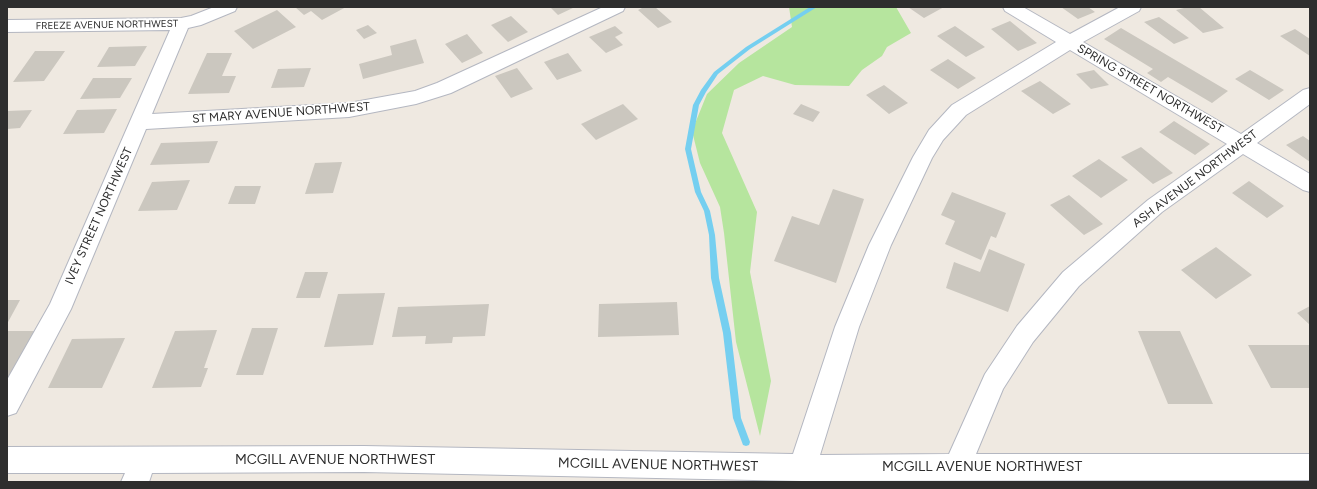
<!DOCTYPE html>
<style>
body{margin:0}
#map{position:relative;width:1317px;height:489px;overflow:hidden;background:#efe9e1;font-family:Figtree,sans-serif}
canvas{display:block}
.frame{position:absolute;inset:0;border:8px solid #2e2e2e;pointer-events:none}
</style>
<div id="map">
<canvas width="1317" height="489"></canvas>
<div class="frame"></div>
</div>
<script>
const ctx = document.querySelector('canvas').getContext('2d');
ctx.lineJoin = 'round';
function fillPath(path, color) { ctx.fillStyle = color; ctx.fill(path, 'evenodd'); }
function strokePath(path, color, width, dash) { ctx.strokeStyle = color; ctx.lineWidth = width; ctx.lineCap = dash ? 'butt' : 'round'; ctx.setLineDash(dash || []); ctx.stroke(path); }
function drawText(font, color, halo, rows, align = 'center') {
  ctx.font = font + ' Figtree,sans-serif'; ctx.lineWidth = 3.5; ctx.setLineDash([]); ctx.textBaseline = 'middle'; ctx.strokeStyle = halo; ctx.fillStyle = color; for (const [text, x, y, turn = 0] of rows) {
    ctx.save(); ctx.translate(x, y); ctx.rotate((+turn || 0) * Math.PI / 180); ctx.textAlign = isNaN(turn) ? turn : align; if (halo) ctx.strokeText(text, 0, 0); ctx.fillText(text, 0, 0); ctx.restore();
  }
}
fillPath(new Path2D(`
 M789 7H896L911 33 887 47 882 56 862 70 849 86 795 85 763 76 734 90 722 133 757 212 750 272 771 381 760 436 736 342 724 233 720 207 700 163 692 131 707 94 739 63 792 27Z`), '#b6e59e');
fillPath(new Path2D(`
 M810 7H817L750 49 718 74 706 92 699 105 691 149 701 192 710 211 715 235 719 278 731 333 741 418 750 442 749 445 746 446 743 445 733 418 723 333 711 278 709 235 704 211 695 192 685 149 693 105 701 90 714 72 746 47Z`), '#75cff0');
fillPath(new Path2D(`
 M295 7H346L322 20 311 11 304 15Z
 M550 7H575L558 15Z
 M644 7H655L672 22 658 28 638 10Z
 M908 7H944L924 18Z
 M1061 7H1088L1095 12 1078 19Z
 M1188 7H1199L1224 28 1203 33 1176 10Z
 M277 10 296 27 253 49 234 31Z
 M511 16 528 32 508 42 491 25Z
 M1159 17 1189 38 1174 44 1144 22Z
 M1010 21 1037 43 1018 51 991 29Z
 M368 25 377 33 364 39 356 30Z
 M615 26 623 33 615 37 623 45 606 53 589 37Z
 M955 26 985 47 966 57 937 36Z
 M1121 28 1228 91 1212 103 1168 77 1161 82 1147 73 1153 69 1104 39Z
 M1295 29 1310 39V56L1280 36Z
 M467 34 483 53 462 63 445 44Z
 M416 39 424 63 363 79 359 64 392 55 390 46Z
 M147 46 135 66 97 67 109 47Z
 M35 51H65L44 81 13 82Z
 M207 53H232L222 76H236L229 93 188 94Z
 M568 53 582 71 557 80 544 62Z
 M948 59 976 78 958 89 930 70Z
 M311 68 304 87 271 88 278 69Z
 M517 68 533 89 511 98 495 76Z
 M1094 70 1109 85 1091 89 1076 74Z
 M1250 70 1284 90 1269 100 1235 79Z
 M93 78H132L120 98 80 99Z
 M1040 81 1071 104 1053 114 1021 91Z
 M884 85 908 103 889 114 866 95Z
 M623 104 638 119 596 140 581 124Z
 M801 104 820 112 813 122 793 114Z
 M117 109 104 133 63 134 77 110Z
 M32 110 20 128 7 129V111Z
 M1174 121 1210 144 1195 155 1159 132Z
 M1303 136 1310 141V162L1286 145Z
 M218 141 209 163 150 165 161 143Z
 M1141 147 1173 173 1153 184 1121 157Z
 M1099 159 1128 180 1101 198 1072 176Z
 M342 162 333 193 305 194 315 163Z
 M190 180 177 210 138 211 152 182Z
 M1249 181 1284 206 1267 218 1232 193Z
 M235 186H261L255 204H228Z
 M833 189 864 199 836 283 774 261 792 216 819 225Z
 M952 192 1006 213 996 238 991 236 981 260 945 244 955 221 941 215Z
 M1069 195 1103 224 1084 235 1050 205Z
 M1216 247 1252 275 1216 299 1181 270Z
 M989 249 1025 264 1008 312 946 288 954 262 980 272Z
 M305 272H328L320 298H296Z
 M385 293 373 345 324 347 338 294Z
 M7 300H20L7 324Z
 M677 302 679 335 598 337 599 304Z
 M489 304 485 336 453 337 452 343 425 344 426 336 392 337 398 307Z
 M1310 306V325L1297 313Z
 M252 328H278L263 375H236Z
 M217 330 204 368H208L201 387 152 388 175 331Z
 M7 331H42L7 391Z
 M1138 331H1180L1213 404H1168Z
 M125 338 102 388H48L72 339Z
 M1248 345H1310V388H1271Z`), '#cbc7bf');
const minor = new Path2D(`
 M214 7H237L235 11 201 25 188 28 152 114 349 103 415 91 437 83 603 7H625L623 11 451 93 416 104 349 117 146 129 71 309 16 413 7 416V380L50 304 170 30 7 32V20L181 18 191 16Z
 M1003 7H1023L1070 34 1120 7H1141L1139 11 1083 42 1241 134 1303 90 1310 88V104L1257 143 1310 174V192L1303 190 1243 154 1162 212 1079 286 1033 342 1003 389 976 454H1310V480L802 481 364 472 152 473 149 482H121L125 473H7V447L364 446 793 454 835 327 869 245 913 157 929 130 952 105 1056 42 1005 11ZM1070 50 1227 144 1148 200 1063 272 1017 326 985 374 949 454 820 455 859 327 891 245 932 158 943 140 966 115Z`);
strokePath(minor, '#b4b7c1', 2);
fillPath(minor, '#fff');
drawText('10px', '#2e2e2e', '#fff', [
 ["FREEZE AVENUE NORTHWEST",107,25,-1]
]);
drawText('12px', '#2e2e2e', '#fff', [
 ["SPRING STREET NORTHWEST",1150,89,30],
 ["ST MARY AVENUE NORTHWEST",281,113,-4],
 ["ASH AVENUE NORTHWEST",1195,179,-37],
 ["IVEY STREET NORTHWEST",99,216,-66]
]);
drawText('14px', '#2e2e2e', '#fff', [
 ["MCGILL AVENUE NORTHWEST",335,460],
 ["MCGILL AVENUE NORTHWEST",658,465,1],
 ["MCGILL AVENUE NORTHWEST",982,467]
]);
</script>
